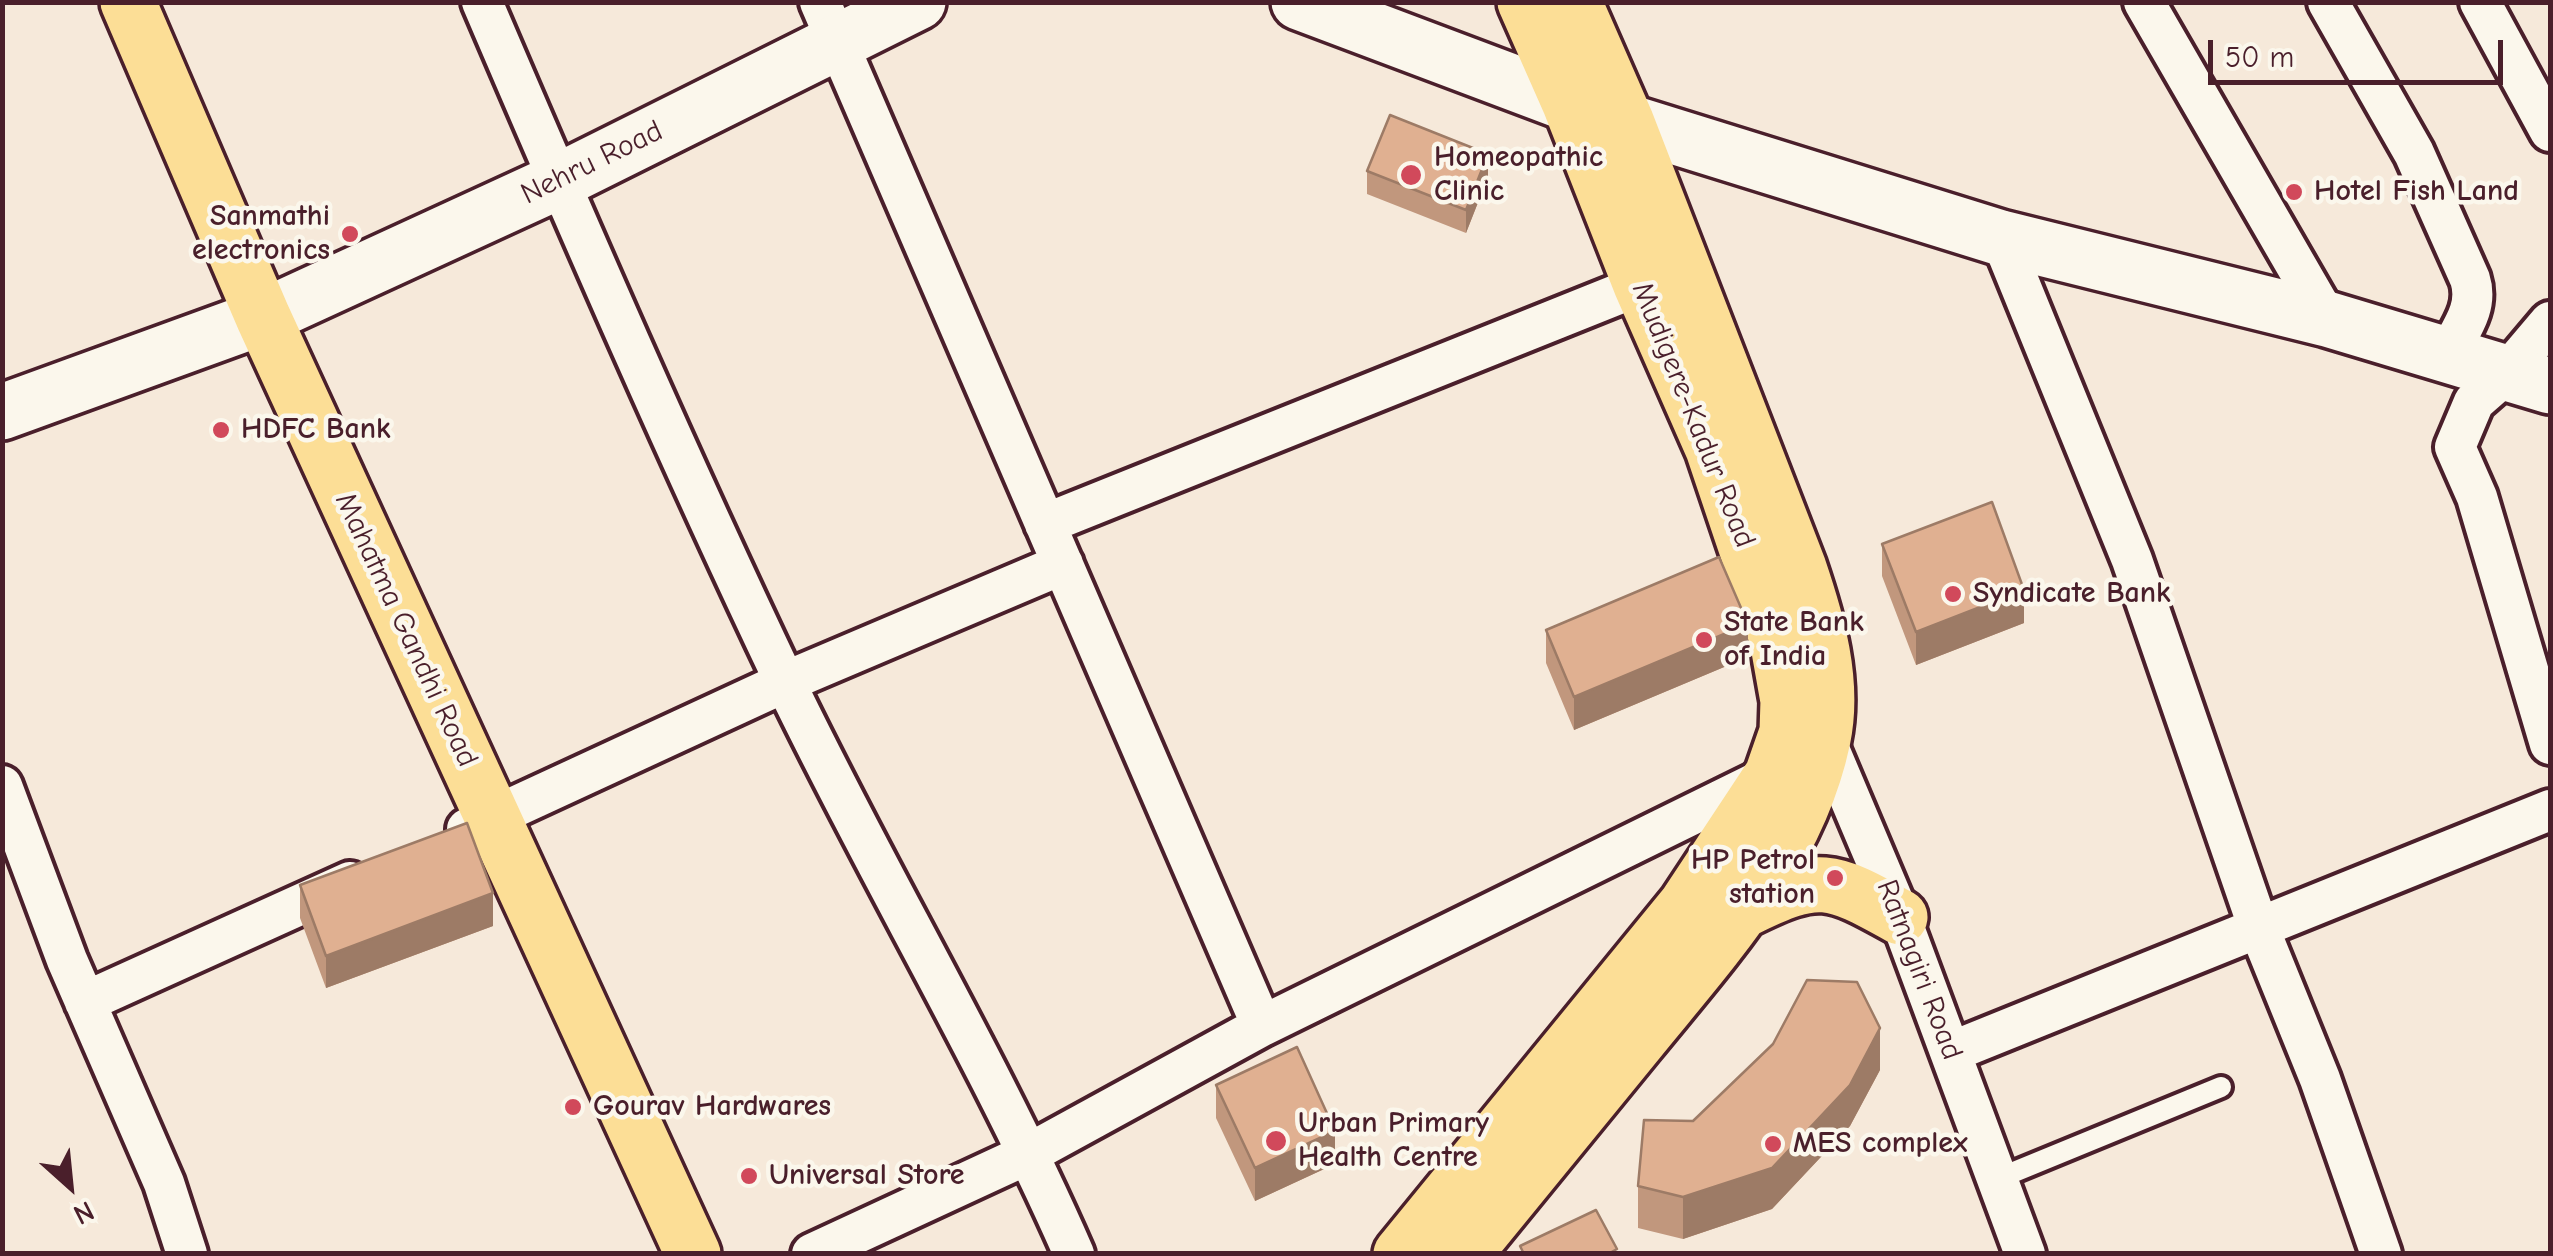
<!DOCTYPE html>
<style>
body{margin:0}
#map{position:relative;width:2553px;height:1256px;overflow:hidden;background:#f6e9da;font-family:"Comic Neue",sans-serif}
canvas{display:block}
.frame{position:absolute;inset:0;border:5px solid #4a1f2b;pointer-events:none}
.north{position:absolute;left:20px;top:1136px;width:100px;height:100px;-webkit-text-stroke:8px #fbf7ec;paint-order:stroke;rotate:153deg;font-size:28px;font-weight:700;line-height:40px;text-align:center;color:#4a1f2b}
.north::after{content:'';display:block;margin:auto;width:35px;height:45px;background:#4a1f2b;clip-path:polygon(50% 0,100% 100%,50% 72%,0 100%)}
.scale{position:absolute;left:2208px;top:40px;width:295px;height:45px;box-sizing:border-box;border:5px solid #4a1f2b;border-top:0;padding-left:12px;font-size:30px;line-height:35px;white-space:nowrap;color:#4a1f2b;-webkit-text-stroke:8px #fbf7ec;paint-order:stroke}
</style>
<div id="map">
<canvas width="2553" height="1256"></canvas>
<div class="frame"></div>
<div class="north">N</div>
<div class="scale">50 m</div>
</div>
<script>
const ctx = document.querySelector('canvas').getContext('2d');
ctx.lineJoin = 'round';
function strokePath(path, color, width, dash) { ctx.strokeStyle = color; ctx.lineWidth = width; ctx.lineCap = dash ? 'butt' : 'round'; ctx.setLineDash(dash || []); ctx.stroke(path); }
function fillPath(path, color) { ctx.fillStyle = color; ctx.fill(path, 'evenodd'); }
function drawText(font, color, halo, rows, align = 'center') {
  ctx.font = font + ' "Comic Neue",sans-serif'; ctx.lineWidth = 9; ctx.setLineDash([]); ctx.textBaseline = 'middle'; ctx.strokeStyle = halo; ctx.fillStyle = color; for (const [text, x, y, turn = 0] of rows) {
    ctx.save(); ctx.translate(x, y); ctx.rotate((+turn || 0) * Math.PI / 180); ctx.textAlign = isNaN(turn) ? turn : align; if (halo) ctx.strokeText(text, 0, 0); ctx.fillText(text, 0, 0); ctx.restore();
  }
}
const lane = new Path2D(`
 M1997 1179 2221 1087`);
const street = new Path2D(`
 M482 2C579 229 678 457 784 680 876 873 988 1057 1074 1254
 M820 2 1262 1026
 M2144 2 2327 319
 M2328 2 2414 153 2470 279C2479 307 2461 329 2448 354
 M2480 2 2550 131
 M2001 238 2132 560 2258 926 2320 1079 2381 1254
 M2550 322 2506 374 2474 402 2455 447 2477 497 2550 744
 M1045 524 1641 285
 M1815 729 1824 737 1900 917 2025 1254
 M2 786 67 960 164 1183 187 1254
 M467 829 785 682 1063 564
 M85 1002 350 882
 M1951 1052 2550 810
 M812 1254 1030 1153 1262 1026 1770 776`);
const secondary = new Path2D(`
 M1299 2 1570 104 2001 238 2327 319 2550 386
 M2 412 263 317 559 181 918 2`);
const primary = new Path2D(`
 M128 2 263 317 693 1254`);
const highway = new Path2D(`
 M1746 909C1819 873 1830 878 1900 917
 M1401 1254 1686 905 1772 775 1787 732 1788 701 1777 639 1713 449 1641 285 1570 104 1525 2
 M1464 1254C1522 1183 1580 1112 1638 1041 1712 950 1798 858 1823 739 1835 682 1817 621 1799 568L1626 121 1574 2`);
strokePath(lane, '#4a1f2b', 28);
strokePath(street, '#4a1f2b', 48);
strokePath(secondary, '#4a1f2b', 62);
strokePath(primary, '#4a1f2b', 62);
strokePath(highway, '#4a1f2b', 62);
strokePath(lane, '#fbf7ec', 20);
strokePath(street, '#fbf7ec', 40);
strokePath(secondary, '#fbf7ec', 55);
strokePath(primary, '#fcde96', 55);
strokePath(highway, '#fcde96', 55);
fillPath(new Path2D(`
 M1367 171 1488 177 1466 233 1367 194Z
 M1882 544 2024 623 1916 665 1882 576Z
 M1546 630 1748 657 1574 730 1546 663Z
 M300 885 493 926 326 988 300 918Z
 M1880 1070 1850 1126 1772 1209 1683 1239 1638 1228V1186L1693 1121Z
 M1216 1085 1335 1164 1255 1201 1216 1118Z`), '#c1977d');
fillPath(new Path2D(`
 M1488 154V177L1466 233V210Z
 M2024 590V623L1916 665V632Z
 M1748 624V657L1574 730V697Z
 M493 893V926L326 988V956Z
 M1880 1028V1070L1850 1126 1772 1209 1683 1239V1197Z
 M1335 1131V1164L1255 1201V1168Z`), '#9d7b66');
const building = new Path2D(`
 M1390 115 1488 154 1466 210 1367 171Z
 M1992 502 2024 590 1916 632 1882 544Z
 M1719 557 1748 624 1574 697 1546 630Z
 M467 823 493 893 326 956 300 885Z
 M1807 980 1857 982 1880 1028 1850 1085 1772 1168 1683 1197 1638 1186 1644 1120 1693 1121 1773 1044Z
 M1297 1047 1335 1131 1255 1168 1216 1085Z
 M1596 1210 1617 1249 1608 1254H1524L1520 1246Z`);
fillPath(building, '#e0b091');
strokePath(building, '#9d7b66', 2.5);
for (const [x, y, r, color] of [
 [1411,175,12,"#d1495b"],
 [2294,192,10,"#d1495b"],
 [350,234,10,"#d1495b"],
 [221,430,10,"#d1495b"],
 [1953,594,10,"#d1495b"],
 [1704,640,10,"#d1495b"],
 [1835,878,10,"#d1495b"],
 [573,1107,10,"#d1495b"],
 [1276,1141,12,"#d1495b"],
 [1773,1144,10,"#d1495b"],
 [749,1176,10,"#d1495b"]
]) { const dot = new Path2D(); dot.arc(x, y, r, 0, 2 * Math.PI); ctx.fillStyle = color; ctx.fill(dot); strokePath(dot, '#fbf7ec', 4); }
drawText('bold 30px', '#4a1f2b', '#fbf7ec', [
 ["Homeopathic",1434,158],
 ["Clinic",1434,192],
 ["Hotel Fish Land",2314,192],
 ["Sanmathi",330,217,"right"],
 ["electronics",330,251,"right"],
 ["HDFC Bank",241,430],
 ["Syndicate Bank",1973,594],
 ["State Bank",1724,623],
 ["of India",1724,657],
 ["HP Petrol",1815,861,"right"],
 ["station",1815,895,"right"],
 ["Gourav Hardwares",593,1107],
 ["Urban Primary",1298,1124],
 ["Health Centre",1298,1158],
 ["MES complex",1793,1144],
 ["Universal Store",769,1176]
], 'left');
drawText('30px', '#4a1f2b', '#fbf7ec', [
 ["Nehru Road",592,163,-26],
 ["Mudigere-Kadur Road",1693,415,68],
 ["Mahatma Gandhi Road",406,630,65],
 ["Ratnagiri Road",1919,970,69]
]);
</script>
